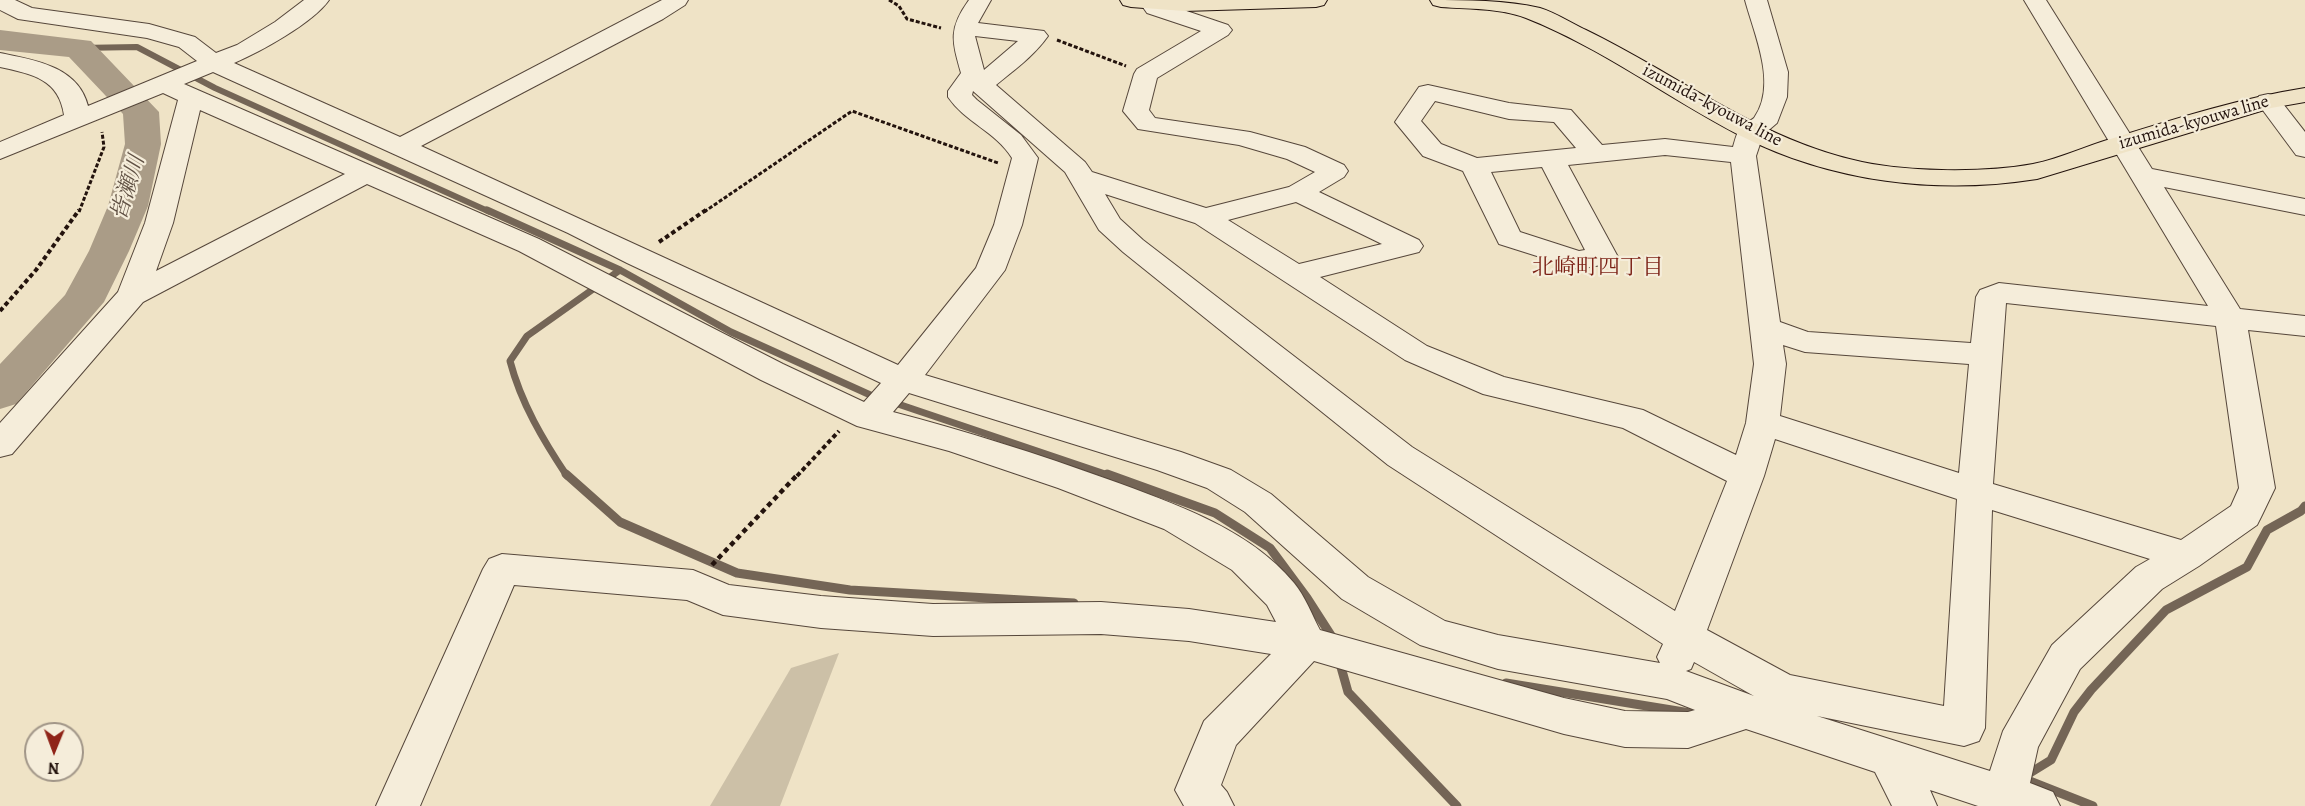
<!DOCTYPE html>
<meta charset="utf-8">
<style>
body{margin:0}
#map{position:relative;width:2305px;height:806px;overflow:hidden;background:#efe3c6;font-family:Alegreya,serif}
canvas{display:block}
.north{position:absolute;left:24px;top:722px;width:60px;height:60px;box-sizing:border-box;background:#f5edda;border:2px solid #a19688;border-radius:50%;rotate:181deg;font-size:16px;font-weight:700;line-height:24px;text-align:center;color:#23130d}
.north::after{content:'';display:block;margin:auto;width:21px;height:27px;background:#8f2418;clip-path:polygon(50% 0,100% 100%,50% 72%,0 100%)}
</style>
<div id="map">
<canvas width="2305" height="806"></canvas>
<div class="north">N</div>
</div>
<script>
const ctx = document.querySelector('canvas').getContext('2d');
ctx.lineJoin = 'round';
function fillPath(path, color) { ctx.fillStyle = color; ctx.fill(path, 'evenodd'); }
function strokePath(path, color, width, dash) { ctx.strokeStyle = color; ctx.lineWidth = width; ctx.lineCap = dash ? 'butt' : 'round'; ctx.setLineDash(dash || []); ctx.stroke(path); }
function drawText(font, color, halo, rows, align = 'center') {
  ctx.font = font + ' Alegreya,"Noto Serif JP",serif'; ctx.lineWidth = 4.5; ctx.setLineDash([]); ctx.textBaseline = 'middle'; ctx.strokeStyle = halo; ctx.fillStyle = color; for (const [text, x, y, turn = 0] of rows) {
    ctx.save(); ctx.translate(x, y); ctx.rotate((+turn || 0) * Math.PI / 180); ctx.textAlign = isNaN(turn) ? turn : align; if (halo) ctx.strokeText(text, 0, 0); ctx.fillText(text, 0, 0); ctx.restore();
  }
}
fillPath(new Path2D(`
 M839 653 780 806H710L791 668Z`), '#ccc0a7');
strokePath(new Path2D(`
 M79 48 137 47 215 88 490 212`), '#746556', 6);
strokePath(new Path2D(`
 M487 210 620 270 731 332 877 398
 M892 402 1111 476
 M567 476C543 440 521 403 510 361L527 336 620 270`), '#746556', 7);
strokePath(new Path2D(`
 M566 474 620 522 737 573 850 590 1074 603
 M1107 474 1215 513 1270 548 1307 598 1334 640
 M1339 660 1348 692 1457 806
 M1506 683 1690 713
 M2025 776 2051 760 2074 712 2091 690 2166 610 2247 567 2267 530 2301 511 2305 506
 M2022 778 2093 806`), '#746556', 9);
fillPath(new Path2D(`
 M0 30 91 41 159 112 161 144 148 206 129 251 104 302 16 404 0 409V364L65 295 89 251 108 206 125 144 123 114 69 57 0 50Z`), '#aa9c87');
const minor = new Path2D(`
 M0 0H15L32 8 149 24 195 37 216 53 237 45 275 22 304 0H329C313 23 260 52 234 63L400 137 662 0H688L685 5 663 19 421 146 898 365 976 268 994 225 1012 158C996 132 965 122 948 97V91L961 73C952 41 948 29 969 0H991L978 23 1044 31 1048 36C1034 56 1014 70 996 85L1085 162 1092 172 1206 208 1289 187 1315 172 1287 159 1239 145 1138 129 1123 111 1134 74 1137 69 1201 31 1147 13 1140 3 1142 0H1160L1163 3 1228 25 1232 30 1228 35 1157 78 1149 110 1155 118 1250 132 1305 147 1344 165 1348 171 1344 177 1319 192 1419 240 1423 246 1419 252 1320 277 1427 346 1504 377 1643 410 1736 455 1746 423 1754 364 1731 162 1665 155 1568 165 1618 257 1613 263 1578 269 1499 244 1463 171 1423 156 1395 122 1419 87 1428 85 1509 103 1571 110 1602 145 1665 139 1733 147C1735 140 1737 131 1742 125 1745 122 1751 121 1754 118 1778 85 1754 34 1745 0H1767L1788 72 1787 97 1777 123 1763 135 1756 156 1780 322 1808 332 1971 343 1976 297 1980 290 1999 283 2208 306 2024 0H2046L2152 169 2305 199V215L2164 187 2240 309 2305 316V336L2248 330 2275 488 2262 515 2257 525 2199 566 2162 589 2080 669 2038 747 2030 783 2053 792 2060 806H1978L1930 790 1937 806H1892L1875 772 1746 729 1688 748 1625 747 1564 734 1314 661 1236 745 1221 785 1227 792 1234 806H1184L1175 790 1204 721 1271 654 1189 641 1101 634 933 636 821 628 723 615 687 600 514 585 420 806H376L483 569 489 559 502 554 693 570 729 585 821 596 933 604 1101 602 1189 609 1276 622 1267 605 1232 570 1164 529 1058 488 949 451 857 426 761 380 519 251 367 184 143 302 12 454 0 457V423L118 292 145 223 178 100 163 93 0 159V142L64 115C59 79 32 74 0 67V53C34 60 78 66 88 106L197 61 179 47 147 38 18 19 0 10ZM975 36 1018 41 984 70ZM213 72 568 233 627 263 881 383 864 402 783 364 539 239 184 84ZM973 91 1065 172 1099 230 1123 252 1388 465 1663 644 1657 657 1660 663 1498 635 1445 621 1368 577 1271 494 1231 470 1181 452 925 375 1005 270 1022 225 1038 158 1021 135 977 100 972 95ZM1435 101 1509 119 1554 122 1576 148 1477 158 1441 144 1421 121ZM200 110 345 174 156 271 173 223ZM1542 167 1585 250 1579 251 1520 232 1491 172ZM1105 194 1195 223 1405 360 1483 394 1623 428 1727 481 1675 611 1412 447 1143 240 1120 219ZM1296 202 1382 244 1299 264 1228 220ZM2006 303 2216 326 2239 488 2231 506 2181 540 1993 484ZM1783 345 1805 352 1969 364 1959 473 1780 416 1786 364ZM909 393 1157 470 1207 488 1245 512 1342 599 1420 645 1498 669 1667 699 1695 710 1688 712 1625 711 1564 698 1320 630C1312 615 1305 596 1294 583 1250 529 1173 503 1110 480 1038 454 966 431 893 412ZM1775 439 1957 499 1944 706 1790 675 1707 630 1764 476ZM1992 510 2150 559 2136 567 2052 645 2003 731 1990 771 1817 716 1964 746 1979 741 1985 728ZM1694 662 1754 696 1686 671 1691 669Z
 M2268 94 2277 96 2305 132V157L2296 155 2256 101 2259 96Z`);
const major = new Path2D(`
 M1120 0H1327L1324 5 1316 7 1184 11 1131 7 1123 5Z
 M1430 0C1467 0 1505 0 1540 8 1556 13 1571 23 1586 30 1677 74 1761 141 1862 162 1910 172 1985 173 2033 164 2062 158 2088 145 2117 137 2178 118 2241 98 2305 88V102L2271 108 2037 179C1937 195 1832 182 1741 136 1669 99 1602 48 1526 18 1500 8 1468 9 1441 7L1433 5Z`);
strokePath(minor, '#56473b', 2);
strokePath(major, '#23130d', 2);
strokePath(new Path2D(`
 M889 0 899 6 907 19 941 28
 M1057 40 1126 66
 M79 212 104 147 102 132
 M704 212 852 111 998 163`), '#23130d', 3, [4, 2]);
strokePath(new Path2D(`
 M659 242 706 210
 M0 311 36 270 79 210
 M797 476 839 431`), '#23130d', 4, [4.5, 3]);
strokePath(new Path2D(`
 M712 565 798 474`), '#23130d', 4.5, [5, 4]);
fillPath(minor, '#f5edda');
fillPath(major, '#efe3c6');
drawText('18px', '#23130d', '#f5edda', [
 ["izumida-kyouwa line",1712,106,28],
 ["izumida-kyouwa line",2194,123,-16]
]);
drawText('italic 22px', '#605144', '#f5edda', [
 ["皆瀬川",129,188,-73]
]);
drawText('22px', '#7a1f14', '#f5edda', [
 ["北崎町四丁目",1598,269]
]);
</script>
